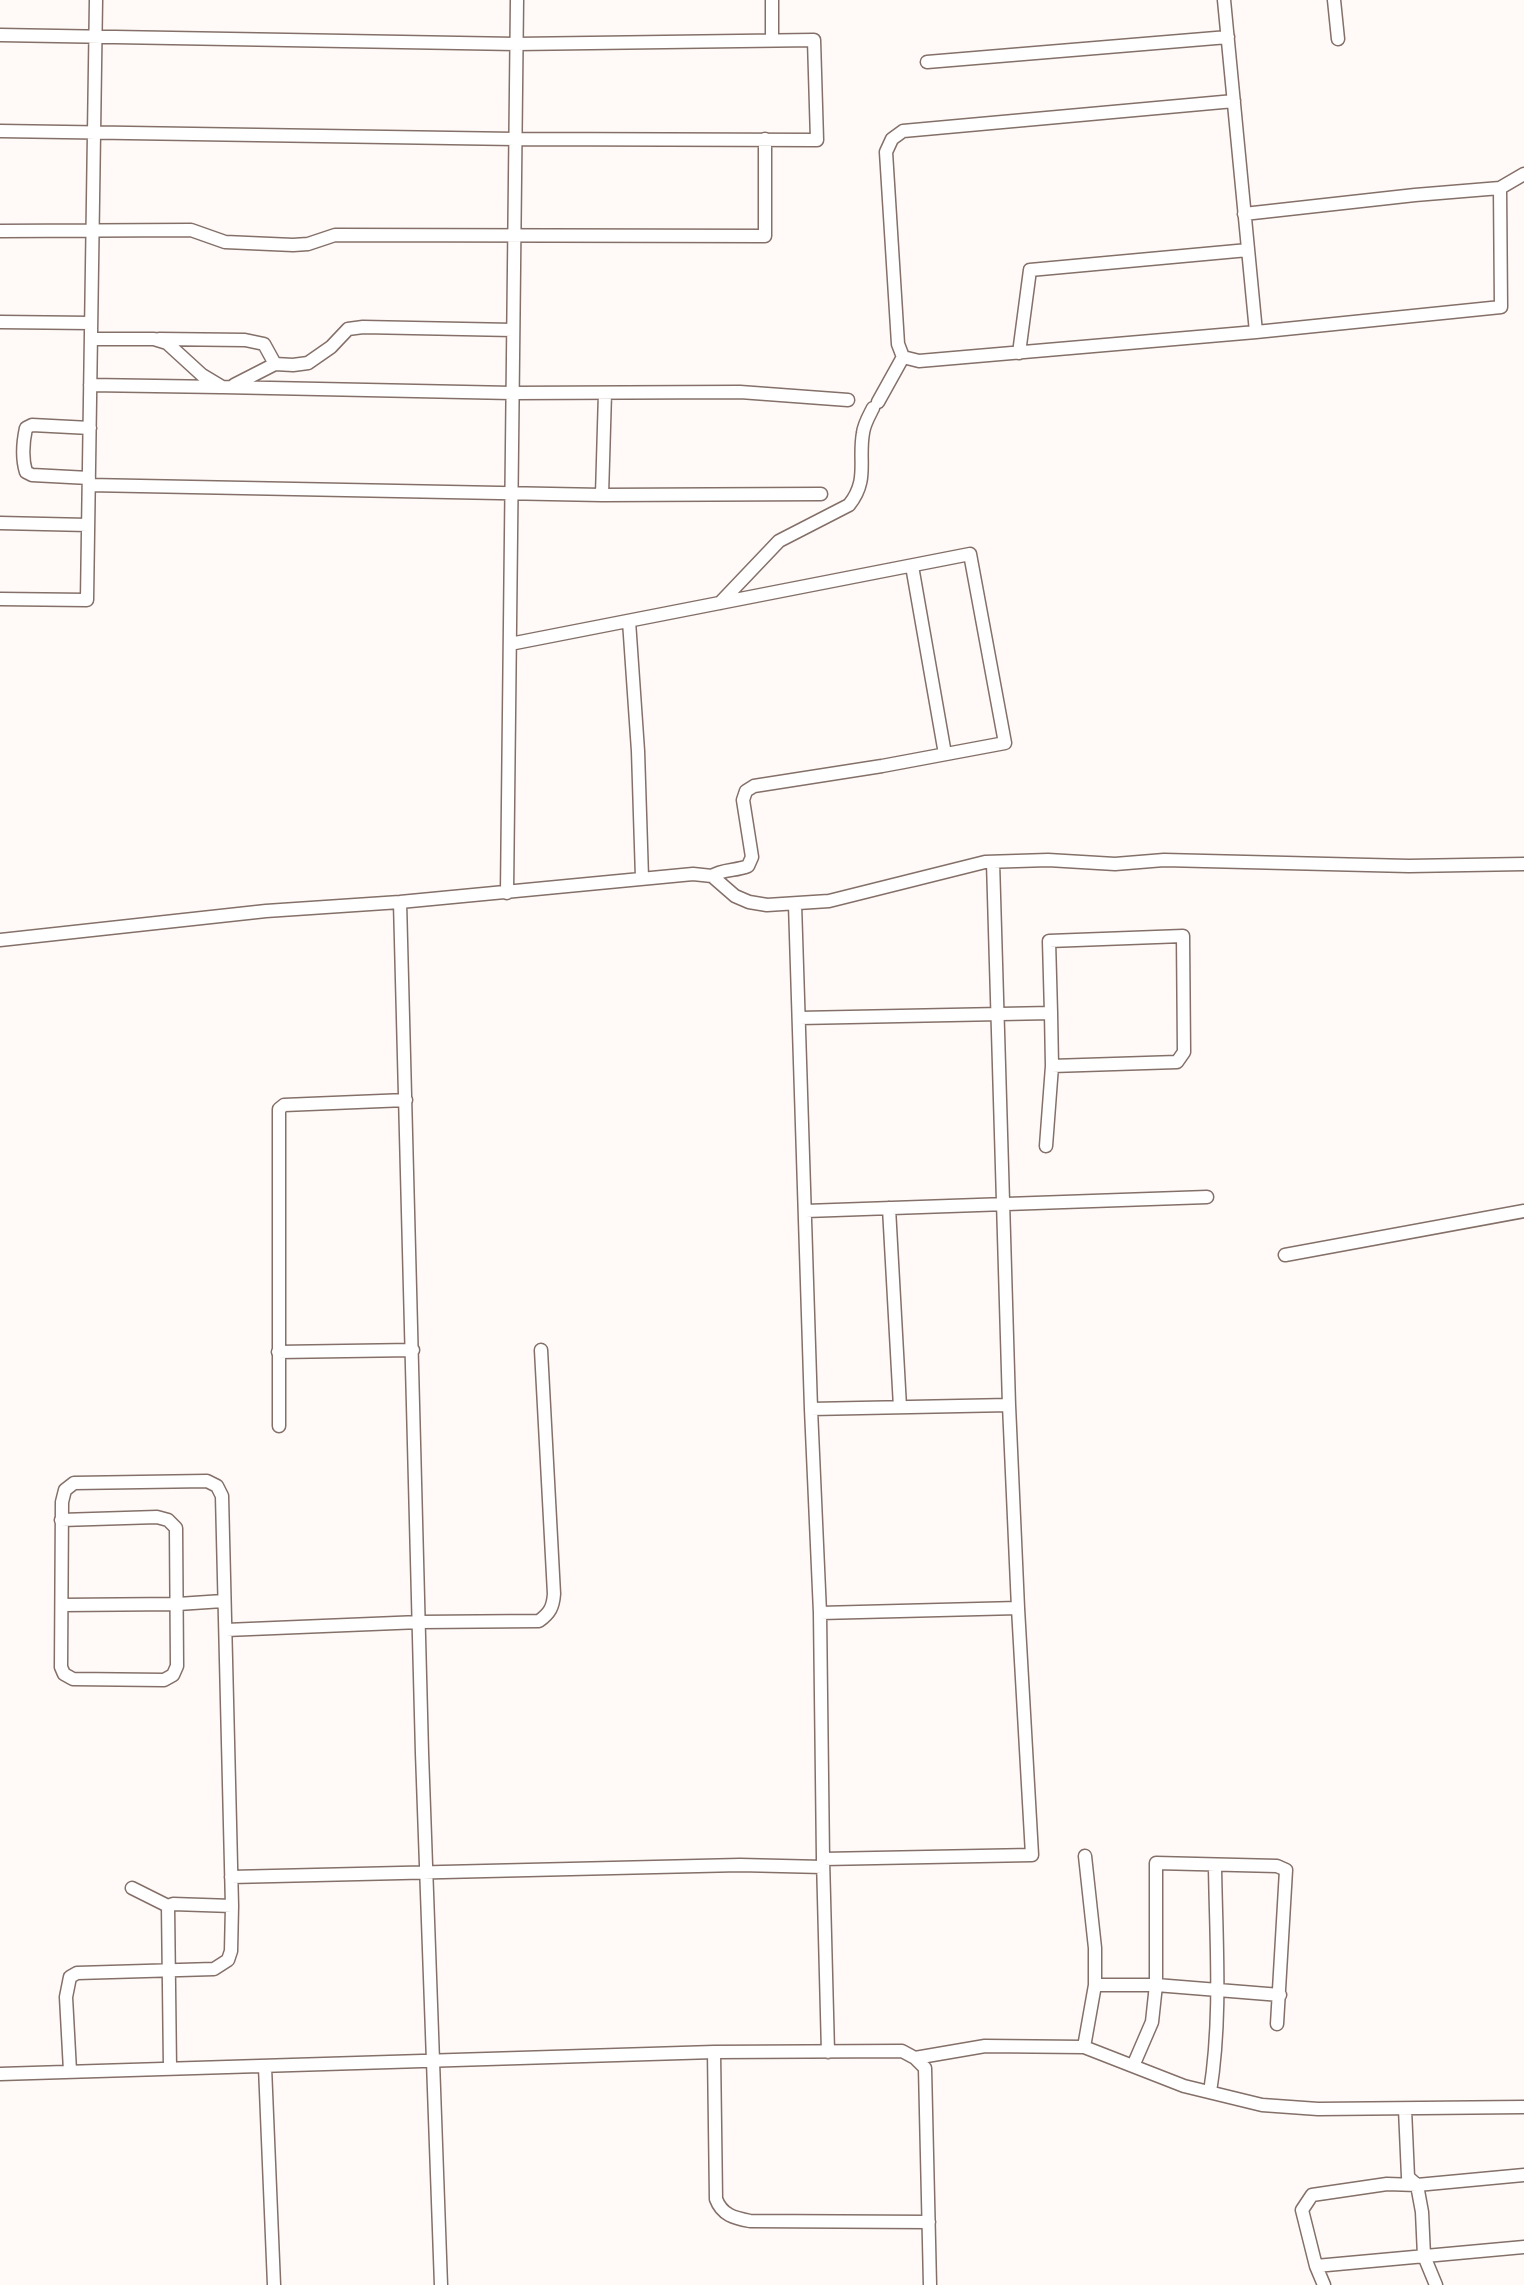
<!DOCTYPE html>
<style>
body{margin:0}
canvas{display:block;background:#fffaf8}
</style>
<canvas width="1524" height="2285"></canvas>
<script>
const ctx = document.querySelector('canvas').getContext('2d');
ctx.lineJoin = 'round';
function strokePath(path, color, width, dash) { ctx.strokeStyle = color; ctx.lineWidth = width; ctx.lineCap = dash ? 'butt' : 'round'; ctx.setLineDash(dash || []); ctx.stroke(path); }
const minor = new Path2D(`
 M772 0V40
 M1224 0 1256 332
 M1334 0 1338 39
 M0 35 516 44 814 40 817 140 515 139 0 131
 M927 62 1228 37
 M1234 101 903 131 892 139 886 152 898 344 903 357 919 361 1256 332 1501 307 1500 188 1415 195 1244 214
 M1500 188 1524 174
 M0 231 191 230 225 242 293 245 308 244 335 235 765 236V139
 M0 322 91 323
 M91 339H154L167 343 202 375 222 387 512 393 740 392 848 400
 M159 339 245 340 264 344 275 364
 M1019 353 1030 270 1248 250
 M90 385 220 387
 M234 385 275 364 293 365 308 363 331 347 348 329 363 327 513 330
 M878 402 903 357
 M89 478 32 475 26 472C22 459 23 442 26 428L32 425 90 428
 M89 485 602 495 821 494
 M602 495 605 393
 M0 523 88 525
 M912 566 945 754
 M0 599 87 600 96 0
 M720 603 779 541 849 505C869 480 858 461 863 433 864 424 869 416 873 408
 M629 621 638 751 642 878
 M510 644 970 554 1005 743 882 766 754 786 746 791 743 800 752 857 748 866C736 871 722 869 712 876
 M507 893 517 0
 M400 902 422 1753 441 2285
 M795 904 811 1409
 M0 940 266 911 400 902 693 874 712 876 735 896 749 902 767 905 829 901 985 862 1048 860 1115 864 1164 860 1409 866 1524 864
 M799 1018 1051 1013 1049 941 1183 936 1184 1052 1177 1062 1052 1066
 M1046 1146 1052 1066 1051 1013
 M889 1208 900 1407
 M806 1211 1207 1197
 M1285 1255 1524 1211
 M278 1352 413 1350
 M279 1426V1109L284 1105 406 1100
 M61 1520 157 1517 168 1520 176 1528 177 1666 173 1675 164 1680 73 1679 64 1674 61 1667 62 1502 65 1490 74 1483 207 1481 217 1486 222 1496 232 1906 231 1951 228 1960 214 1969 77 1973 70 1977 66 1997 70 2071
 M62 1605 178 1604 223 1601
 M820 1613 811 1409 1009 1405
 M226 1630 420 1622 539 1621C550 1613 553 1607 554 1594L541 1350
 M823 1859 820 1613 1018 1608 1009 1405 993 862
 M231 1877 740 1865 823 1867
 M132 1888 168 1906
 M1095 1985H1156L1280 1995
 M1084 2047 1095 1985V1948L1085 1856
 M714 2052 716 2199C722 2215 734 2218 750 2221L929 2222
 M828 2052 823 1859 1032 1855 1018 1608
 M915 2058 985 2046 1084 2047 1184 2086 1262 2105 1318 2109 1524 2107
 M1133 2066 1152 2022 1156 1985V1863L1277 1866 1286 1870 1277 2024
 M265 2067 274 2285
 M170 2068 168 1906 173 1904 232 1906
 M0 2074 714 2052 902 2051 915 2058 925 2068 930 2285
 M1210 2092C1222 2017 1216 1941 1215 1866
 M1405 2109 1408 2177 1417 2185 1422 2212 1424 2256 1436 2285
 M1316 2266 1524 2247
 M1324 2285 1316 2266 1302 2210 1312 2195 1387 2184 1417 2185 1524 2175`);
strokePath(minor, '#847068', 15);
strokePath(minor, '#fff', 12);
</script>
